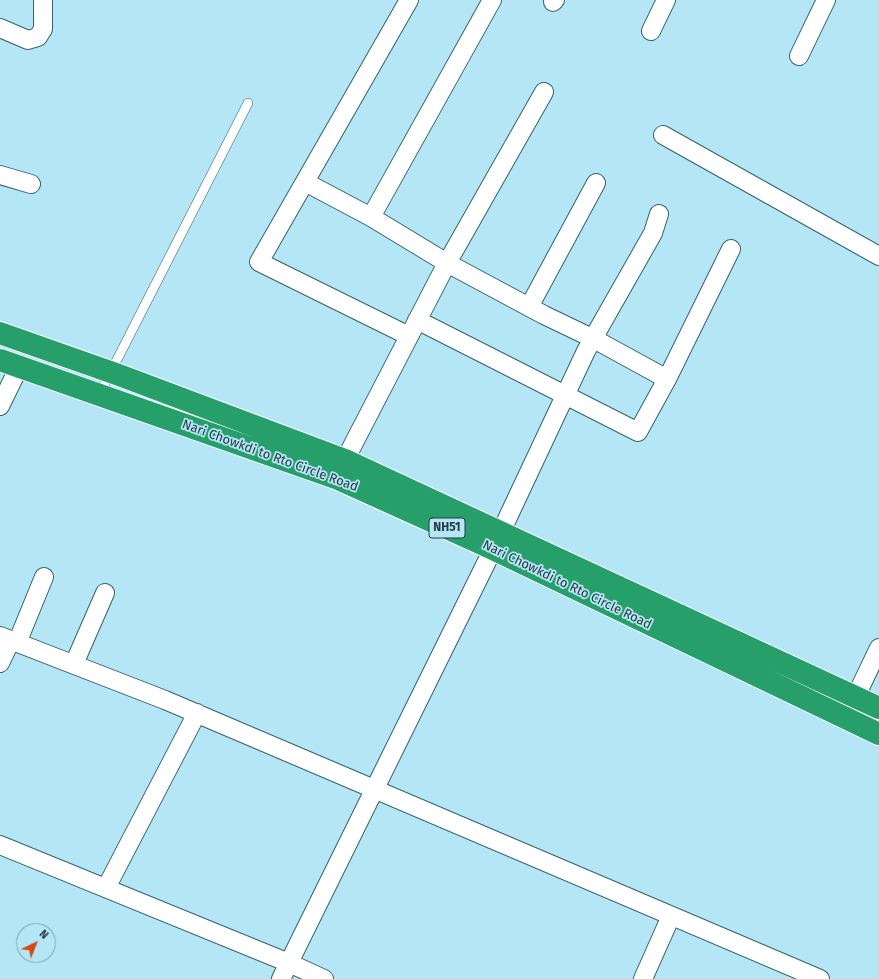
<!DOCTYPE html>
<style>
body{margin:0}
#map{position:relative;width:879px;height:979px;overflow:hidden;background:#b4e6f6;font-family:"Fira Sans",sans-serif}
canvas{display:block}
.north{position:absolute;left:16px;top:923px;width:40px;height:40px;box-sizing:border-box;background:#b4e6f6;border:1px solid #7ba2ae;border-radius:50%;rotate:43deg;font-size:11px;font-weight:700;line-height:16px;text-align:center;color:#263b41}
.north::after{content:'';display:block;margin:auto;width:14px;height:18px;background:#d14a13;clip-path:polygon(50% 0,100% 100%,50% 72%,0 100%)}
</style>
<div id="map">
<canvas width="879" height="979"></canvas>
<div class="north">N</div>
</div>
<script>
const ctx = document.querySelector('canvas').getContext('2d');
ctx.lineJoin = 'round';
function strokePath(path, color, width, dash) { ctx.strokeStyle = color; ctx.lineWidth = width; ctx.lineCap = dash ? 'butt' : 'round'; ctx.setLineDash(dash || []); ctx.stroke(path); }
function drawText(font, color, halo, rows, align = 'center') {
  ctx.font = font + ' "Fira Sans",sans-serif'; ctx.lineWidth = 3.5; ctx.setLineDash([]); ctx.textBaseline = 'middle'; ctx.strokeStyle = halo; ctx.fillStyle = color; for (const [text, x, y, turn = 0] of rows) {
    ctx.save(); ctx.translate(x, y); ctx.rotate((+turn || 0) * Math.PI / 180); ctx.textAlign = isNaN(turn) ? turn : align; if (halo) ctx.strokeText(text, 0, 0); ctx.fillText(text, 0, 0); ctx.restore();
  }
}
const lane = new Path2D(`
 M99 395 248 103`);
const street = new Path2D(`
 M409 0 259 262 409 336
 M553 2 555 0
 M0 28 28 40 38 37 43 29V0
 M651 31 666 0
 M799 56 826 0
 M663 135 879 256
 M0 175 31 184
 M305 182 371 217 492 0
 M371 217 447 263 544 315 594 339 667 379 731 249
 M529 307 596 183
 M417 320 638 432 667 379
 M0 406 19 367
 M345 460 447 263 544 92
 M0 636 165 700 820 979
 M17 643 44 577
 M0 663 11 640
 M74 664 105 593
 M845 719 879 648
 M0 845 289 963 324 979
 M106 888 197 713
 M281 979 493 549 586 351 653 233 659 214
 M643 979 671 916`);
const highway = new Path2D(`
 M0 333 119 375 345 460 879 708
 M0 360 336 478 493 549 879 734`);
strokePath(lane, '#336270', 10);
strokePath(street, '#336270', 20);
strokePath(highway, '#fff', 24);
strokePath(lane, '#fff', 9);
strokePath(street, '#fff', 18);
strokePath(highway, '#269f6a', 22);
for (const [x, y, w] of [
 [447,528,36]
]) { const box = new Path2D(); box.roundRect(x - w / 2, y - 10, w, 20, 3); ctx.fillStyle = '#b4e6f6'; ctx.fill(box); strokePath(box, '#263b41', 1); }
drawText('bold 12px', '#263b41', null, [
 ["NH51",447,528]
]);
drawText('13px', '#263b41', '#b4e6f6', [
 ["Nari Chowkdi to Rto Circle Road",270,456,20],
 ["Nari Chowkdi to Rto Circle Road",567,585,26]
]);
</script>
